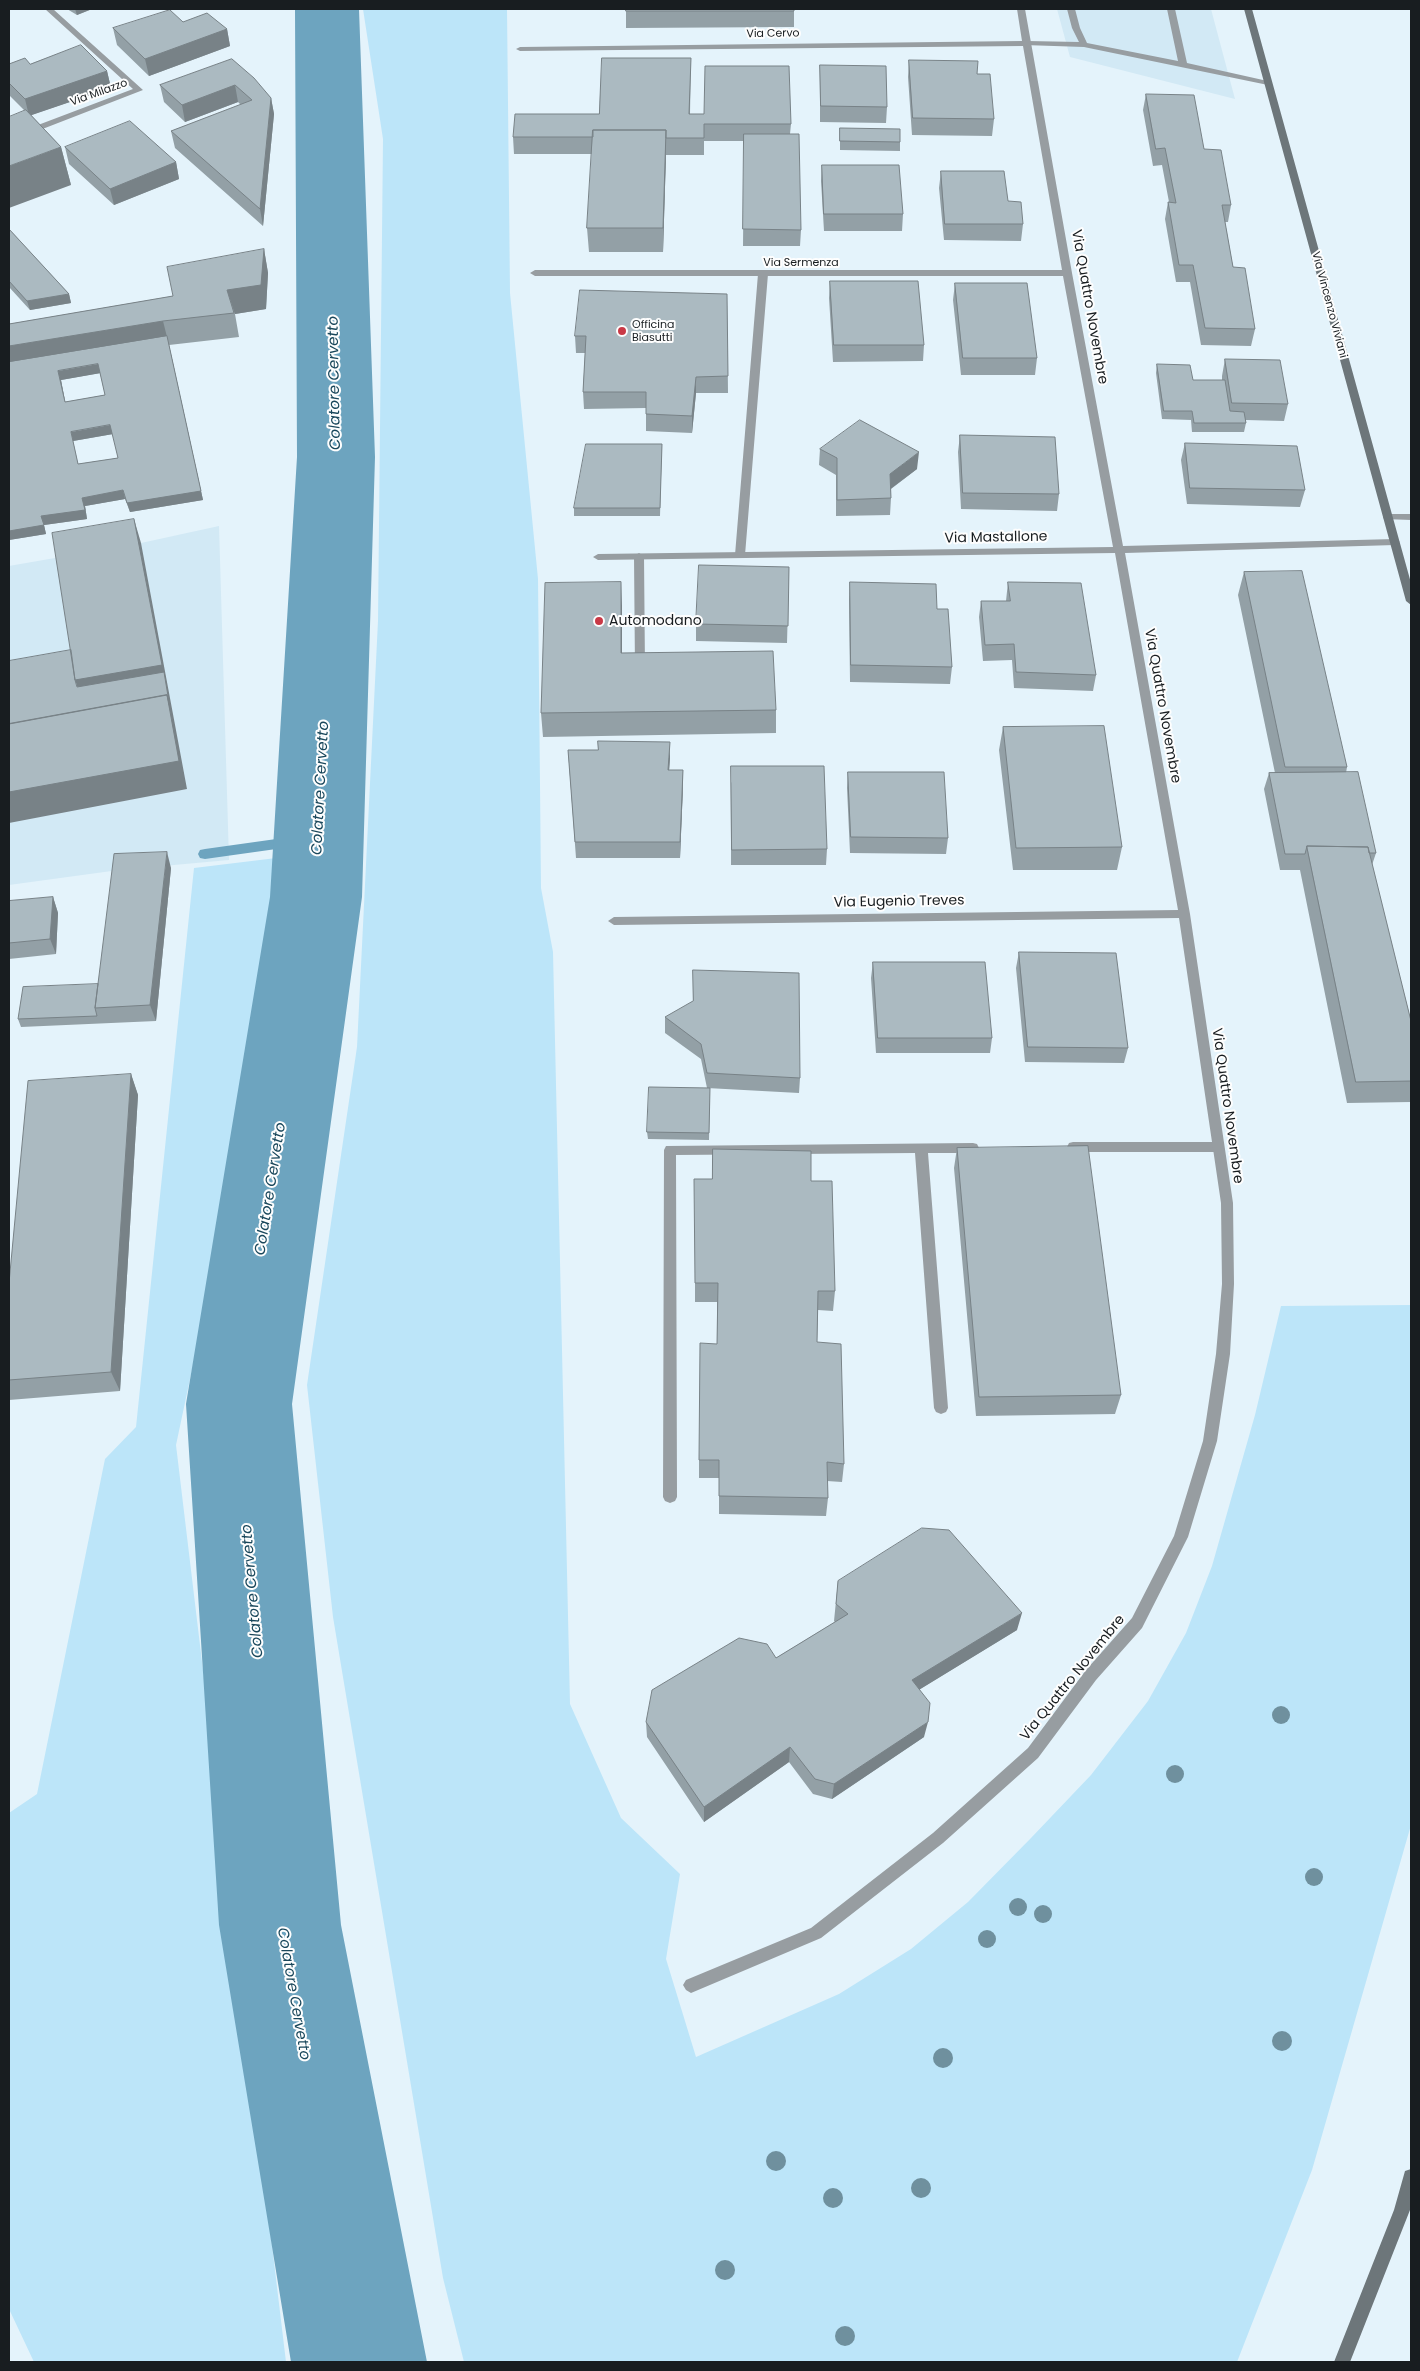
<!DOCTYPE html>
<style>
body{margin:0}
#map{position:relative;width:1420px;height:2371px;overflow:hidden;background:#e4f3fb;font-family:Poppins,sans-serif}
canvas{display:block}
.frame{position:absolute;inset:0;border:10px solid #181d20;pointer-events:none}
</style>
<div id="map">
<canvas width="1420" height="2371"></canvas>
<div class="frame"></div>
</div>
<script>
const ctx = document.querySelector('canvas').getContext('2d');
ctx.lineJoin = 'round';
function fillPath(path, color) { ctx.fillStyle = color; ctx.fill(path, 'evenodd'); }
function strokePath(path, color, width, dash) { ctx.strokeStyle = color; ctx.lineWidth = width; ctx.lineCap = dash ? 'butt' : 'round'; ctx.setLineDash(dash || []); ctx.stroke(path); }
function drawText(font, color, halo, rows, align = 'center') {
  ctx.font = font + ' Poppins,sans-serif'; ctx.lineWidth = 4; ctx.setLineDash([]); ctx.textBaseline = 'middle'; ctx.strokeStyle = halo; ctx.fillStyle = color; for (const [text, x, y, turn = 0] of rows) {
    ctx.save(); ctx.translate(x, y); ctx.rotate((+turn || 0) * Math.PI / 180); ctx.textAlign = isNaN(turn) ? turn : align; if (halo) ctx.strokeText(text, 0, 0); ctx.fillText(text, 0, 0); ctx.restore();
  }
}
fillPath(new Path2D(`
 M1057 9H1211L1235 99 1070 57Z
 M219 526 229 860 119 870 9 885V566L141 543Z`), '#d2e9f5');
fillPath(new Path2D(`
 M363 9H507L510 293 538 579 541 888 553 952 570 1704 621 1818 680 1874 666 1959 696 2057 839 1994 911 1949 968 1902 1031 1838 1091 1775 1148 1701 1186 1633 1212 1566 1255 1415 1281 1306 1411 1305V1825L1312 2170 1237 2362H464L443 2278 333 1617 307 1385 357 1047 378 621 383 139Z
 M301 855 176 1445 286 2362H34L9 2309V1813L37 1794 105 1459 136 1427 194 868Z`), '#bce5f9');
fillPath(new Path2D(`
 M319 833 324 834 326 838 324 842 319 843 205 859 200 858 198 854 200 850 205 849Z`), '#6da4bf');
fillPath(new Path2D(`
 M295 9H359L375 457 362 897 292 1404 341 1925 427 2362H291L219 1925 186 1404 270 897 297 457Z`), '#6da4bf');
fillPath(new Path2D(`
 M1067 9H1075L1080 28 1087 43 1178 61 1167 9H1175L1187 63 1272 82 1268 85 1084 47 1024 45V41H1027L1079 42 1072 28Z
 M763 271 768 274 745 555 740 558 735 555 758 274Z
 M639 553 644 556 645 670 640 674 635 670 634 556Z
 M1073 1142H1218L1222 1143 1224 1147 1222 1151 1218 1152H1073L1069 1151 1067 1147 1069 1143Z
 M973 1143 977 1144 979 1148 977 1152 973 1153H928L948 1408 946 1412 941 1414 936 1412 934 1408 915 1153 676 1155 677 1497 675 1501 670 1503 665 1501 663 1497 664 1150 666 1146Z`), '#979da1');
fillPath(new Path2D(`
 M45 9H53L143 90 9 142V136L133 89Z
 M1017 9H1025L1072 273 1123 546 1395 539 1400 542 1395 545 1125 553 1190 914 1233 1203 1234 1284 1230 1354 1217 1441 1188 1537 1142 1628 1096 1680 1038 1758 943 1843 821 1938 691 1993 686 1990 683 1985 686 1980 811 1928 933 1833 1028 1748 1086 1670 1132 1618 1174 1536 1203 1441 1216 1354 1222 1284 1221 1203 1179 918 614 925 608 921 614 917 1178 910 1115 553 598 560 593 557 598 554 1113 547 1063 276H535L530 273 535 270H1062L1023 46 520 51 516 49 520 47 1022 41Z
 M1388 514H1411V520L1384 519 1383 517Z`), '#979da1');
fillPath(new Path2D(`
 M1244 9H1252L1411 583V605L1406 601Z
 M1411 2169 1410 2210 1350 2362H1334L1394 2210 1405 2171Z`), '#6d767a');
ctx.fillStyle = '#6f909e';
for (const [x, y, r] of [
 [1281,1715,9],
 [1175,1774,9],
 [1314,1877,9],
 [1018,1907,9],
 [1043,1914,9],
 [987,1939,9],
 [1282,2041,10],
 [943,2058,10],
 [776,2161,10],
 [921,2188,10],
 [833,2198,10],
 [725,2270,10],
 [845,2336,10]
]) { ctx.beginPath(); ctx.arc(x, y, r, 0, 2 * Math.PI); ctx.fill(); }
fillPath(new Path2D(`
 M67 9H92L77 15Z
 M794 9V27L626 28V11Z
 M183 22 227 29 230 46 149 76 117 45 113 28Z
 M691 58 690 114 791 124 790 134 801 230 800 246H743L744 141H704V155H666L663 252H589L587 228 592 154H514L513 137 599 114Z
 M232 59 271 98 274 114 263 226 175 148 171 131 241 105 238 102 185 122 164 102 160 85Z
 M909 60 977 74 994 119 992 136 912 135 908 77Z
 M9 64H30L107 71 111 88 31 115 61 147 71 185 25 111 9 95Z
 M820 65 887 107 886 123 820 122Z
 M1146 94 1204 149 1231 205 1228 222H1225L1233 267 1255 329 1251 346 1201 345 1190 282H1176L1165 219 1168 202H1169L1162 165 1153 166 1143 110Z
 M840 128 900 142V151L840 150Z
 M65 147 176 162 179 179 114 205 69 164Z
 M822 165 903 214 902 231H824L821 181Z
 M941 171 1008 201 1023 224 1021 241 944 240 939 188Z
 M9 229 69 294 71 303 30 310 9 287Z
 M264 249 268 273 266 309 235 314 239 337 169 345 203 500 130 512 125 499 85 506 87 519 44 525 46 534 9 540V324L173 296ZM100 373 105 395 65 402 61 380ZM113 434 118 458 78 464 73 441Z
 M830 281 924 345 923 361 833 362 829 298Z
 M955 283 1037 358 1035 375H961L953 300Z
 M727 294 728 393H696L692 433 646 431V408L584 409 583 392 585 353H576L575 336Z
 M1225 359 1288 404 1284 421 1246 420V423L1244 432H1192L1191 420 1162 419 1156 373 1157 364 1193 380H1222V376Z
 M960 435 1059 494 1057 511 961 509 958 452Z
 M1185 443 1305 490 1300 507 1187 504 1181 460Z
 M662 444 660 516H574V508Z
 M820 449 917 469 891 489V498L890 515 836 516V475L819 465Z
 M789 567 787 643 696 641V624Z
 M1244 572 1347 767 1346 773 1376 853 1372 865 1411 1021V1102L1347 1103 1300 870H1280L1264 789 1269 773H1275L1238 595Z
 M850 582 937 609 952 667 950 684 850 682 849 599Z
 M1008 582 1096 675 1093 691 1014 688 1012 660 983 661 979 617 981 601H1006Z
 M622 606V653L776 710V733L543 737 541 713Z
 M1003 727 1122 847 1117 870H1013L999 750Z
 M568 750 670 758 669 770H683V786L680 858H576Z
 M848 772 948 838 946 854 850 853 847 788Z
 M731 782 827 849 826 865H731Z
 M171 868 156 1021 21 1027 18 1019 98 984Z
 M53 897 58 913 56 954 9 959V901Z
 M1019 952 1128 1048 1124 1063 1025 1062 1016 968Z
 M873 962 992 1038 990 1053H876L871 978Z
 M665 1017 800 1078 799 1093 707 1088 701 1059 665 1033Z
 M131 1074 138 1095 120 1391 9 1400V1283Z
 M710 1088 709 1140 648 1139 647 1132Z
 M957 1148 1121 1395 1115 1414 976 1416 954 1168Z
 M811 1181 835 1291 833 1311 818 1310 817 1342 844 1464 842 1482 827 1481 828 1498 826 1516 719 1514V1478H699V1460L717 1344V1302H695V1283Z
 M838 1581 1017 1630 920 1689 924 1737 832 1799 813 1794 789 1762 704 1822 647 1737 646 1722 776 1658 835 1622 834 1621Z`), '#93a0a6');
fillPath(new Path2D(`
 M75 9H92L77 15Z
 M227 29 230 46 149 76 145 59Z
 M107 71 111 88 29 116 25 99Z
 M235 85 238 102 185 122 182 105Z
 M271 98 274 114 263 226 260 209Z
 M666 130V154L663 252V228Z
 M61 147 71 185 9 208V166Z
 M176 162 179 179 114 205 110 189Z
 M264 249 268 273 266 309 235 314 227 290Z
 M69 294 71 303 30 310 27 301Z
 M163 321 169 345 203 500 130 512 127 503 169 345 9 371V346Z
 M98 364 101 373 61 380 67 411 58 371Z
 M696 377V393L692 433V416Z
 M110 425 113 434 73 441 80 473 71 432Z
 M919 452 917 469 889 490 890 474Z
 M123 490 125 499 85 506 87 519 44 525 46 534 9 540V531L82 498Z
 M134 519 141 543 187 789 9 823V754L167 688 83 703 75 680Z
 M621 582 622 606V677L621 653Z
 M670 742V758L668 786V770Z
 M683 770V786L680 858V842Z
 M167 852 171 868 156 1021 150 1005Z
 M53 897 58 913 56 954 50 939Z
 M131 1074 138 1095 120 1391 111 1372Z
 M1022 1613 1017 1630 909 1696 912 1680Z
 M928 1722 924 1737 832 1799 834 1784Z
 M790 1747 789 1762 704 1822V1807Z`), '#788287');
const building = new Path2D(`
 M626 9H794V11H626Z
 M170 10 183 22 207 13 227 29 145 59 113 28Z
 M81 45 107 71 25 99 9 83V64L25 58 30 64Z
 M602 58H691L689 114H704L705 66H789L791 124H704V138H666V130H593V137H513L515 114H599Z
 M232 59 254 78 271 98 260 209 171 131 252 100 235 85 182 105 160 85Z
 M909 60 978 61 977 74H990L994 119 913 118Z
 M820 65 886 66 887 107 821 106Z
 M1146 94 1194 95 1204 149 1221 150 1231 205H1222L1233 267 1245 268 1255 329 1205 328 1193 265H1179L1168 202 1176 203 1165 148 1156 149Z
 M26 110 61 147 9 166V117Z
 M130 121 176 162 110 189 65 147Z
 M840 128 900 129V142L840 141Z
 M593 130H666L663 228H587Z
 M744 134H799L801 230 743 229Z
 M822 165H899L903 214H824Z
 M941 171H1004L1008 201 1021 202 1023 224H945Z
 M9 229 69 294 27 301 9 281Z
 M264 249 261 285 227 290 234 313 163 321 9 346V324L173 296 167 267Z
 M830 281H918L924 345H834Z
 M955 283H1027L1037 358H963Z
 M580 290 727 294 728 376 696 377 692 416 646 414V392H583L586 336H575Z
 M167 336 201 491 127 503 123 490 82 498 85 510 41 516 44 525 9 531V362ZM98 364 105 395 65 402 58 371ZM110 425 118 458 78 464 71 432Z
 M1225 359 1280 360 1288 404 1232 403Z
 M1157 364 1190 365 1193 380H1225L1230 411 1244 412 1246 423H1194L1192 411H1164Z
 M860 420 919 452 890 474 891 498 837 500V458L820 449Z
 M960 435 1055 437 1059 494 963 493Z
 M1185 443 1297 446 1305 490 1190 488Z
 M586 444H662L660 508H574Z
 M134 519 162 665 75 680 52 533Z
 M699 565 789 567 788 626 696 624Z
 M1302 571 1347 767H1285L1244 572Z
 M621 582V653L773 651 776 710 541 713 545 583Z
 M850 582 936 584 937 609H948L952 667 851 665Z
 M1008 582 1081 583 1096 675 1016 672 1014 644 985 645 981 601H1010Z
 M71 650 75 680 77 687 164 672 170 708 167 695 9 724V661Z
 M167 695 179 761 9 792V724Z
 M1104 726 1122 847 1016 848 1003 727Z
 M598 741 670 742 668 770H683L680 842H575L568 750H598Z
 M731 766H824L827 849 732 850Z
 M848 772H944L948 838 851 837Z
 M1358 772 1376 853H1369L1368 847 1307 846 1305 854H1285L1269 773Z
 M1307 846 1368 847 1411 1021V1081L1356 1082Z
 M167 852 150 1005 95 1008 114 854Z
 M53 897 50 939 9 943V901Z
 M1019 952 1116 953 1128 1048 1028 1047Z
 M873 962H985L992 1038H878Z
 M693 970 799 973 800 1078 707 1073 701 1044 665 1017 693 1001Z
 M98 984 95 1008 97 1016 18 1019 23 987Z
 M131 1074 111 1372 9 1380V1283L28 1081Z
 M649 1087 710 1088 709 1133 647 1132Z
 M1088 1146 1121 1395 979 1397 957 1148Z
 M713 1149 811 1151V1181H832L835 1291H818L817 1342 841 1344 844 1464 827 1462 828 1498 719 1496V1460H699L700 1343 717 1344 718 1283H695L694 1179H712Z
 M922 1528 949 1530 1022 1613 912 1680 930 1703 928 1722 834 1784 815 1779 790 1747 704 1807 646 1722 652 1690 739 1638 767 1644 776 1658 848 1614 836 1604 838 1581Z`);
fillPath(building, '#abbac1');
strokePath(building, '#788287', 1);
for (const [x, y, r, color] of [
 [622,331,5,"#c93946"],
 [599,621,5,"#c93946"]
]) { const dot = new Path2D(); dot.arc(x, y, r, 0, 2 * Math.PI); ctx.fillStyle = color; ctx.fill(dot); strokePath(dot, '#fefefe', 2); }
drawText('11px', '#181d20', '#fefefe', [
 ["Via Cervo",773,34,-1],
 ["Via Milazzo",99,93,-20],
 ["Via Sermenza",801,263],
 ["Via Vincenzo Viviani",1329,305,75]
]);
drawText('11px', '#181d20', '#fefefe', [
 ["Officina",632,325],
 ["Biasutti",632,338]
], 'left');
drawText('14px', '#181d20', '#fefefe', [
 ["Via Quattro Novembre",1089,307,80],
 ["Via Mastallone",996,538,-1],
 ["Via Quattro Novembre",1162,706,80],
 ["Via Eugenio Treves",899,902,-1],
 ["Via Quattro Novembre",1227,1106,82],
 ["Via Quattro Novembre",1073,1678,-51]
]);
drawText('14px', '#181d20', '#fefefe', [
 ["Automodano",609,621]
], 'left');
drawText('italic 15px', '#19475b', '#fefefe', [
 ["Colatore Cervetto",335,383,-91],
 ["Colatore Cervetto",321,788,-87],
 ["Colatore Cervetto",271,1189,-81],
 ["Colatore Cervetto",253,1591,-95],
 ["Colatore Cervetto",293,1994,80]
]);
</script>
